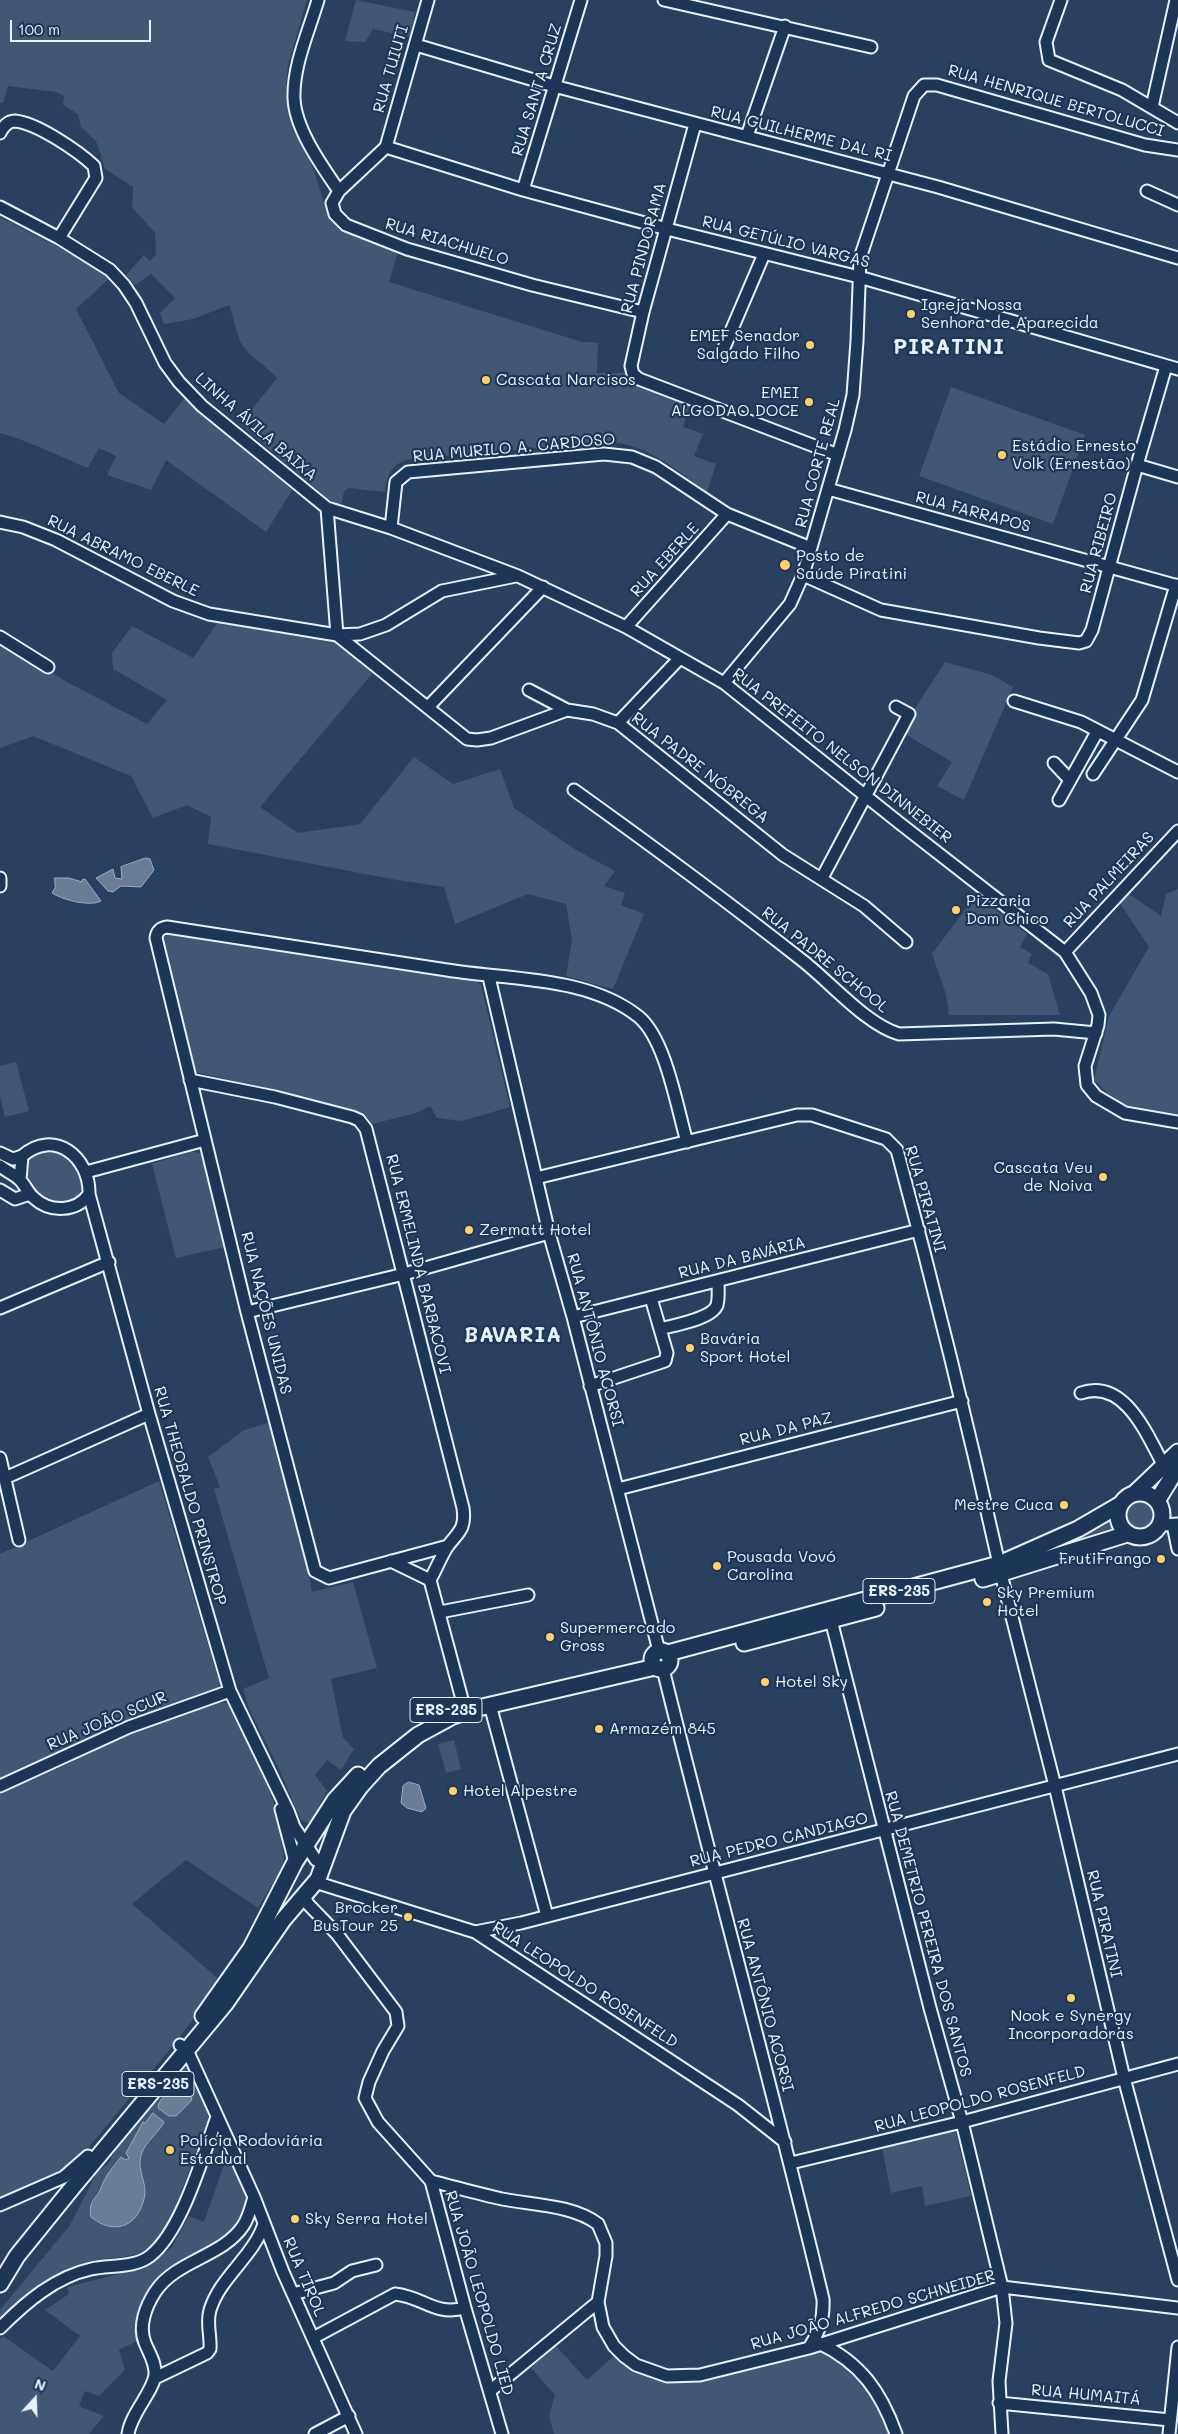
<!DOCTYPE html>
<meta charset="utf-8">
<style>
body{margin:0}
#map{position:relative;width:1178px;height:2434px;overflow:hidden;background:#294061;font-family:Mali,sans-serif}
canvas{display:block}
.north{position:absolute;left:10px;top:2374px;width:50px;height:50px;-webkit-text-stroke:4px #1d3557;paint-order:stroke;rotate:20deg;font-size:14px;font-weight:700;line-height:20px;text-align:center;color:#e8f1f8}
.north::after{content:'';display:block;margin:auto;width:18px;height:22px;background:#e8f1f8;clip-path:polygon(50% 0,100% 100%,50% 72%,0 100%)}
.scale{position:absolute;left:10px;top:20px;width:141px;height:22px;box-sizing:border-box;border:2px solid #e8f1f8;border-top:0;padding-left:6px;font-size:15px;line-height:18px;white-space:nowrap;color:#e8f1f8;-webkit-text-stroke:4px #1d3557;paint-order:stroke}
</style>
<div id="map">
<canvas width="1178" height="2434"></canvas>
<div class="north">N</div>
<div class="scale">100 m</div>
</div>
<script>
const ctx = document.querySelector('canvas').getContext('2d');
ctx.lineJoin = 'round';
function fillPath(path, color) { ctx.fillStyle = color; ctx.fill(path, 'evenodd'); }
function strokePath(path, color, width, dash) { ctx.strokeStyle = color; ctx.lineWidth = width; ctx.lineCap = dash ? 'butt' : 'round'; ctx.setLineDash(dash || []); ctx.stroke(path); }
function drawText(font, color, halo, rows, align = 'center') {
  ctx.font = font + ' Mali,sans-serif'; ctx.lineWidth = 4.5; ctx.setLineDash([]); ctx.textBaseline = 'middle'; ctx.strokeStyle = halo; ctx.fillStyle = color; for (const [text, x, y, turn = 0] of rows) {
    ctx.save(); ctx.translate(x, y); ctx.rotate((+turn || 0) * Math.PI / 180); ctx.textAlign = isNaN(turn) ? turn : align; if (halo) ctx.strokeText(text, 0, 0); ctx.fillText(text, 0, 0); ctx.restore();
  }
}
fillPath(new Path2D(`
 M0 0H307L288 65 286 84 294 122 314 171 325 206 339 221 399 248 389 282 582 342 598 343 597 373H625L633 379 690 403 683 427 703 434 694 456 716 464 707 492C676 470 653 448 614 442L410 459C392 464 387 473 385 492L349 488 344 491 342 503 338 504 327 498 240 424 277 378C266 365 250 358 241 343 236 333 234 317 229 305L193 319 164 324 160 313 175 298 151 274 135 285 126 275 144 255 150 261 156 254 155 233 132 207 133 187 105 169 96 141 81 127 78 114 63 105 64 96 56 92 8 86 3 103H0Z
 M356 0 415 12 410 37 373 29 365 42 345 41Z
 M0 217 104 271 111 277 76 309 119 393 164 424 185 398 200 413 292 490 266 532 166 460 151 490 107 475 116 456 99 448 88 468C58 456 30 441 0 433Z
 M951 387 1085 435 1053 524 919 476Z
 M218 622 332 639 351 651 372 674 260 807 298 833 360 824 414 757 453 784 500 769 514 808 576 850 615 871 604 886 625 893 621 905 644 914 613 989 566 976 572 940 566 904 528 894 455 924 444 887 397 880 208 844 211 817 187 805 153 818 131 776 33 736 0 748V641L67 682 147 724 167 700 113 669 112 653 132 626 193 658Z
 M945 662 992 675 1013 687 964 800 937 786 952 762 905 734 916 707Z
 M1178 889V1114H1173C1134 1109 1123 1109 1094 1080L1109 1016 1149 947 1119 902 1128 893 1161 916 1166 894Z
 M976 895 1027 934 1020 947 1032 954 1028 963 1048 974 1060 1015H949L946 994 932 954Z
 M163 932 475 980 481 985 510 1107 462 1121 437 1118 430 1106 416 1113 372 1124 364 1114 355 1110 196 1072 193 1070 160 937Z
 M16 1062 29 1111 5 1117 0 1096V1066Z
 M55 1150C60 1153 68 1155 72 1159 95 1179 77 1218 45 1202 38 1198 32 1189 26 1183V1160L37 1151Z
 M192 1151 201 1154 225 1247 176 1258 152 1164Z
 M271 1422 306 1555 312 1592 353 1582 377 1668 331 1679 343 1738 354 1749 341 1770 327 1760 315 1775 327 1791 310 1822 306 1823 301 1820 279 1769 249 1709 243 1689 269 1678 214 1489 220 1487 208 1457 244 1430Z
 M159 1481 220 1685 217 1688 131 1720 0 1780V1554Z
 M1122 1513a16 16 0 1 1 32 0a16 16 0 1 1-32 0Z
 M1112 1516 1118 1534 1019 1558 1096 1528Z
 M211 1703H228L265 1778 277 1812 284 1859 280 1871 258 1908 186 1860 132 1904 222 1982 176 2042 74 2165 54 2177 0 2198V1794L70 1763 101 1745Z
 M454 1740 461 1769 446 1773 438 1744Z
 M183 2067 187 2068 210 2115 169 2224C138 2271 121 2249 79 2265 47 2276 23 2296 0 2319V2310L70 2225 97 2172 108 2164 118 2147Z
 M949 2131 956 2133 971 2196 925 2206 922 2186 891 2193 882 2148Z
 M228 2153C234 2166 245 2181 248 2195 249 2200 246 2208 243 2213 216 2266 129 2262 137 2341L119 2350 125 2370 99 2396 85 2391 79 2406 104 2416 89 2434H0V2339L3 2336 53 2371 80 2336 45 2310 69 2294 67 2287 149 2266 172 2247 189 2216 204 2222Z
 M556 2346 587 2380 614 2356 637 2371 662 2379 821 2350C856 2366 878 2397 890 2434H554L549 2416 555 2395 531 2368Z`), '#415774');
const water = new Path2D(`
 M146 858 150 859 154 870 141 887 121 886 113 892 108 891 96 878 113 869 115 878 122 879 121 867Z
 M55 878H69L82 882V880L85 879 101 901C90 907 63 900 52 893L55 888Z
 M409 1782 419 1785 426 1808 422 1812 407 1808 401 1803 403 1786Z
 M185 2086 190 2091 192 2100 176 2116H169L158 2108C159 2096 174 2089 185 2086Z
 M153 2113 164 2122C157 2136 141 2144 140 2161 139 2173 148 2187 144 2199 137 2228 113 2235 91 2217 88 2199 96 2201 101 2188 105 2176 113 2167 121 2157L126 2160 129 2158 126 2153 143 2122 145 2123Z`);
fillPath(water, '#6b7c95');
strokePath(water, '#9dabbd', 1);
const minor = new Path2D(`
 M318 0C309 31 293 65 294 98 295 129 322 166 339 191
 M664 0 871 47
 M1061 0 1046 42 1049 60 1122 90 1178 123
 M416 45 554 86 938 187 1178 258
 M1152 107 1176 0
 M695 124 643 312 631 366 633 374 639 379 838 455
 M0 133C3 127 7 121 15 121 37 123 78 151 94 166L96 178 59 238
 M747 136 785 26
 M386 147 523 190 667 229 859 277 1178 369
 M386 147 339 191 332 203 335 214 346 225 407 249 532 285 643 312
 M386 147 428 0
 M523 190 581 0
 M1147 191 1178 205
 M0 207 59 238 110 270 124 285 136 303 165 363 179 382 202 406 327 508 391 528 518 576 626 627 724 683 902 825 1065 952 1091 993 1099 1015 1098 1025 1085 1066 1087 1085 1096 1096 1125 1113 1178 1122
 M723 350 764 254
 M1137 465 1178 477
 M828 489 1178 586
 M327 508 337 635 467 739 477 740 491 738 567 710 593 714 618 723 783 855 864 906 906 942
 M0 522 23 527 56 540 173 601 209 614 337 635 360 634 386 625 442 591 516 576
 M391 528 396 482 408 472 604 454 632 457 656 467 727 514 811 548
 M803 575 881 610 1039 638 1079 643 1086 641 1092 630 1137 465 1166 366
 M626 627 727 514
 M0 637 48 667
 M724 683 790 604 803 575 845 430 853 395 857 341 860 258 914 96 924 85H937L1145 145 1178 150
 M529 690 567 710
 M1014 701 1081 722 1178 772
 M428 707 543 587
 M618 723 679 659
 M1054 763 1070 780
 M1093 774 1142 700 1176 585
 M574 790C651 845 728 902 803 961 831 983 867 1025 899 1034L1054 1029 1096 1033
 M1059 800 1097 732
 M822 878 909 714 896 707
 M0 886V878
 M1065 952 1178 831
 M489 977 549 1233 573 1317 659 1651
 M190 1080 275 1097 352 1117 359 1120 366 1129 463 1508C466 1530 458 1532 447 1547 441 1557 436 1569 430 1580
 M0 1153 13 1159 22 1156
 M0 1166C6 1171 14 1174 20 1180 25 1185 28 1193 34 1198 50 1213 77 1212 89 1194 90 1157 54 1128 22 1156L20 1180
 M86 1172 205 1140
 M536 1178 797 1115H812L886 1139 897 1150C934 1287 968 1425 999 1564
 M0 1190 15 1199 30 1194
 M89 1194 149 1414 230 1691 288 1811 294 1827 316 1860
 M0 1308 109 1262
 M247 1312 404 1274 549 1233
 M573 1317 919 1230
 M660 1329C674 1325 712 1319 717 1305 719 1298 718 1288 718 1281
 M590 1386 665 1361 667 1353 651 1298
 M1081 1393C1125 1378 1147 1435 1164 1466
 M0 1458 19 1540
 M5 1478 149 1414
 M618 1489 962 1401
 M1161 1525 1178 1524
 M1173 1525 1178 1549
 M448 1546 329 1578 315 1571 247 1312 156 938C157 931 160 928 167 927 261 941 354 956 447 970 509 980 588 976 639 1017 666 1040 677 1108 687 1142
 M391 1561 430 1580 463 1703
 M1001 1574 1055 1786 1124 2078 1178 2280
 M440 1612 528 1595
 M831 1620 930 2008 962 2122 1002 2287 1006 2323 999 2381 1002 2434
 M663 1669C715 1880 773 2089 823 2299 824 2319 819 2332 809 2348
 M490 1705 547 1916
 M0 1786 129 1727 230 1691
 M281 1809 295 1862
 M315 1882 475 1932 738 2105 785 2142
 M303 1895 308 1904 337 1934 396 2012 398 2026 383 2051 369 2082 365 2098 378 2122 431 2181 465 2308 502 2434
 M475 1932 521 1923 1178 1754
 M180 2045 187 2050 254 2197 283 2272 356 2434
 M791 2163 962 2122 1178 2064
 M431 2181C455 2187 479 2194 502 2199 533 2205 573 2205 598 2224L606 2243V2256L598 2302 603 2327 614 2346 624 2356 636 2365 667 2376 700 2375 809 2348 1002 2287 1178 2308
 M0 2205 64 2177 88 2156
 M293 2294 334 2283 352 2271 376 2265
 M0 2328C26 2302 55 2277 91 2269 110 2265 135 2268 150 2256 182 2231 203 2155 217 2117
 M313 2338 395 2294C424 2297 434 2316 465 2308
 M819 2343C861 2363 881 2392 896 2434
 M155 2378 207 2353 210 2349C211 2335 206 2323 210 2310 220 2277 253 2257 264 2224
 M490 2391 598 2302
 M999 2403 1170 2420
 M128 2434C131 2413 153 2392 155 2375 156 2363 149 2353 145 2343 138 2326 146 2306 155 2292 176 2260 222 2257 243 2226 249 2217 251 2207 254 2197
 M315 2434 349 2416
 M1169 2434 1178 2347`);
const major = new Path2D(`
 M1118 1515a22 22 0 1 1 44 0a22 22 0 1 1-44 0Z
 M1135 1493 1178 1452
 M1157 1501 1178 1467
 M983 1579 1127 1534
 M744 1643 876 1608
 M652 1660a9 9 0 1 1 18 0a9 9 0 1 1-18 0Z
 M668 1653 999 1564 1078 1529 1121 1504
 M203 2016 251 1948 295 1862 335 1800 358 1775
 M0 2284 17 2256 72 2188 225 2004 283 1920 318 1879 343 1811 360 1787 379 1766 418 1735 453 1716 478 1708 655 1667`);
strokePath(minor, '#e8f1f8', 15);
strokePath(major, '#e8f1f8', 19);
strokePath(minor, '#1d3557', 11);
strokePath(major, '#1d3557', 15);
for (const [x, y, r, color] of [
 [911,314,5,"#ffd166"],
 [810,345,5,"#ffd166"],
 [486,380,5,"#ffd166"],
 [809,402,5,"#ffd166"],
 [1002,455,5,"#ffd166"],
 [785,565,6,"#ffd166"],
 [956,910,5,"#ffd166"],
 [1103,1177,5,"#ffd166"],
 [469,1230,5,"#ffd166"],
 [690,1348,5,"#ffd166"],
 [1064,1505,5,"#ffd166"],
 [1161,1559,5,"#ffd166"],
 [717,1566,5,"#ffd166"],
 [987,1602,5,"#ffd166"],
 [550,1637,5,"#ffd166"],
 [765,1682,5,"#ffd166"],
 [599,1729,5,"#ffd166"],
 [453,1791,5,"#ffd166"],
 [408,1917,5,"#ffd166"],
 [1071,1998,5,"#ffd166"],
 [170,2150,5,"#ffd166"],
 [295,2219,5,"#ffd166"]
]) { const dot = new Path2D(); dot.arc(x, y, r, 0, 2 * Math.PI); ctx.fillStyle = color; ctx.fill(dot); strokePath(dot, '#1d3557', 2); }
for (const [x, y, w] of [
 [899,1591,72],
 [446,1710,72],
 [158,2084,72]
]) { const box = new Path2D(); box.roundRect(x - w / 2, y - 12.5, w, 25, 4); ctx.fillStyle = '#1d3557'; ctx.fill(box); strokePath(box, '#e8f1f8', 1); }
drawText('bold 15px', '#e8f1f8', null, [
 ["ERS-235",899,1591],
 ["ERS-235",446,1710],
 ["ERS-235",158,2084]
]);
drawText('16px', '#e8f1f8', '#1d3557', [
 ["RUA TUIUTI",391,69,-74],
 ["RUA SANTA CRUZ",537,90,-73],
 ["RUA HENRIQUE BERTOLUCCI",1056,101,16],
 ["RUA GUILHERME DAL RI",801,134,14],
 ["RUA RIACHUELO",447,242,17],
 ["RUA GETÚLIO VARGAS",786,242,14],
 ["RUA PINDORAMA",644,248,-75],
 ["LINHA ÁVILA BAIXA",256,427,41],
 ["RUA MURILO A. CARDOSO",514,448,-5],
 ["RUA CORTE REAL",818,463,-75],
 ["RUA FARRAPOS",973,512,15],
 ["RUA RIBEIRO",1099,543,-75],
 ["RUA ABRAMO EBERLE",123,556,26],
 ["RUA EBERLE",665,560,-48],
 ["RUA PREFEITO NELSON DINNEBIER",842,756,38],
 ["RUA PADRE NÓBREGA",700,768,38],
 ["RUA PALMEIRAS",1109,880,-47],
 ["RUA PADRE SCHOOL",825,960,39],
 ["RUA PIRATINI",925,1199,74],
 ["RUA DA BAVÁRIA",742,1258,-14],
 ["RUA ERMELINDA BARBACOVI",418,1264,76],
 ["RUA NAÇÕES UNIDAS",266,1313,76],
 ["RUA ANTÔNIO ACORSI",595,1340,75],
 ["RUA DA PAZ",786,1429,-14],
 ["RUA THEOBALDO PRINSTROP",190,1496,74],
 ["RUA JOÃO SCUR",107,1721,-23],
 ["RUA PEDRO CANDIAGO",779,1840,-14],
 ["RUA PIRATINI",1104,1924,77],
 ["RUA DEMETRIO PEREIRA DOS SANTOS",928,1934,75],
 ["RUA LEOPOLDO ROSENFELD",585,1985,33],
 ["RUA ANTÔNIO ACORSI",765,2005,75],
 ["RUA LEOPOLDO ROSENFELD",980,2099,-15],
 ["RUA TIROL",304,2277,67],
 ["RUA JOÃO LEOPOLDO LIED",479,2293,74],
 ["RUA JOÃO ALFREDO SCHNEIDER",873,2310,-16],
 ["RUA HUMAITÁ",1086,2395,5]
]);
drawText('16px', '#e8f1f8', '#1d3557', [
 ["Igreja Nossa",921,305],
 ["Senhora de Aparecida",921,323],
 ["EMEF Senador",800,336,"right"],
 ["Salgado Filho",800,354,"right"],
 ["Cascata Narcisos",496,380],
 ["EMEI",799,393,"right"],
 ["ALGODAO DOCE",799,411,"right"],
 ["Estádio Ernesto",1012,446],
 ["Volk (Ernestão)",1012,464],
 ["Posto de",796,556],
 ["Saúde Piratini",796,574],
 ["Pizzaria",966,901],
 ["Dom Chico",966,919],
 ["Cascata Veu",1093,1168,"right"],
 ["de Noiva",1093,1186,"right"],
 ["Zermatt Hotel",479,1230],
 ["Bavária",700,1339],
 ["Sport Hotel",700,1357],
 ["Mestre Cuca",1054,1505,"right"],
 ["Pousada Vovó",727,1557],
 ["Carolina",727,1575],
 ["FrutiFrango",1151,1559,"right"],
 ["Sky Premium",997,1593],
 ["Hotel",997,1611],
 ["Supermercado",560,1628],
 ["Gross",560,1646],
 ["Hotel Sky",775,1682],
 ["Armazém 845",609,1729],
 ["Hotel Alpestre",463,1791],
 ["Brocker",398,1908,"right"],
 ["BusTour 25",398,1926,"right"],
 ["Nook e Synergy",1071,2016,"center"],
 ["Incorporadoras",1071,2034,"center"],
 ["Polícia Rodoviária",180,2141],
 ["Estadual",180,2159],
 ["Sky Serra Hotel",305,2219]
], 'left');
ctx.letterSpacing = '1px';
drawText('bold 21px', '#e8f1f8', '#1d3557', [
 ["PIRATINI",949,348],
 ["BAVARIA",513,1336]
]);
ctx.letterSpacing = '0px';
</script>
